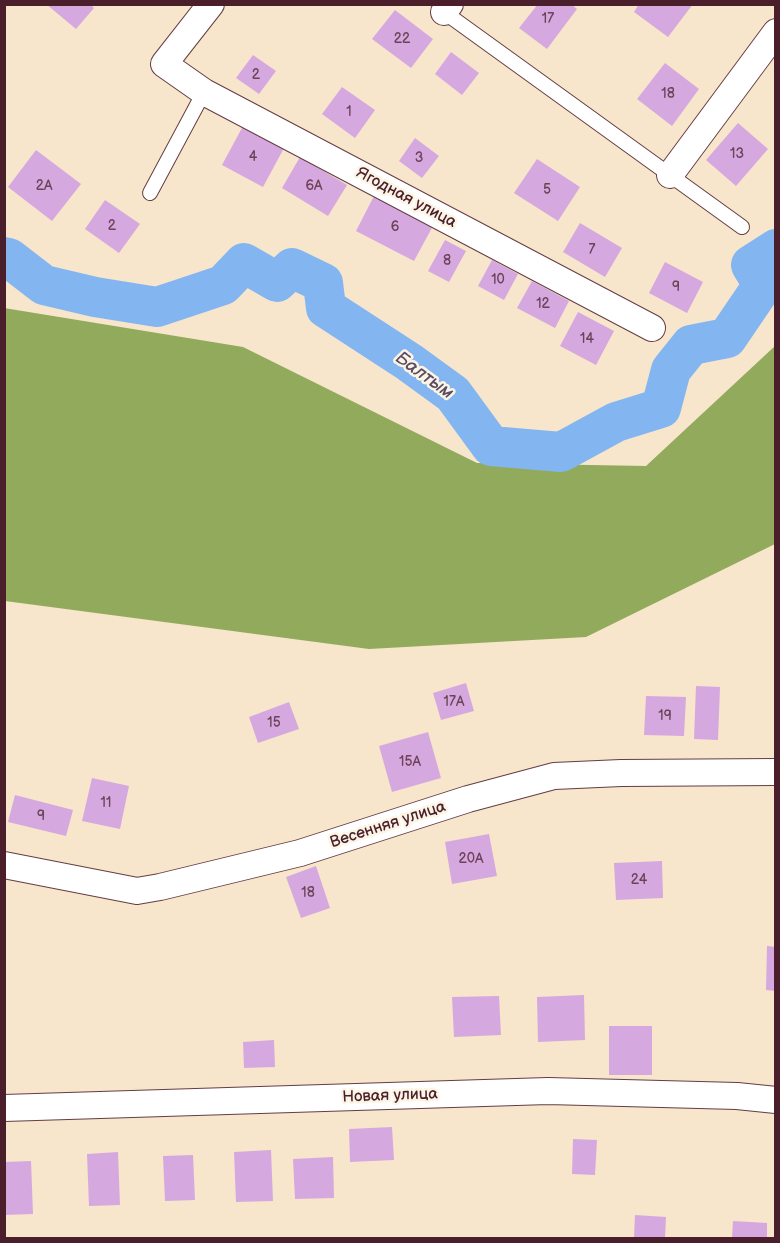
<!DOCTYPE html>
<meta charset="utf-8">
<style>
body{margin:0}
#map{position:relative;width:780px;height:1243px;overflow:hidden;background:#f7e5cc;font-family:"Balsamiq Sans",sans-serif}
canvas{display:block}
.frame{position:absolute;inset:0;border:6px solid #4a1f2b;pointer-events:none}
</style>
<div id="map">
<canvas width="780" height="1243"></canvas>
<div class="frame"></div>
</div>
<script>
const ctx = document.querySelector('canvas').getContext('2d');
ctx.lineJoin = 'round';
function fillPath(path, color) { ctx.fillStyle = color; ctx.fill(path, 'evenodd'); }
function strokePath(path, color, width, dash) { ctx.strokeStyle = color; ctx.lineWidth = width; ctx.lineCap = dash ? 'butt' : 'round'; ctx.setLineDash(dash || []); ctx.stroke(path); }
function drawText(font, color, halo, rows, align = 'center') {
  ctx.font = font + ' "Balsamiq Sans",sans-serif'; ctx.lineWidth = 5; ctx.setLineDash([]); ctx.textBaseline = 'middle'; ctx.strokeStyle = halo; ctx.fillStyle = color; for (const [text, x, y, turn = 0] of rows) {
    ctx.save(); ctx.translate(x, y); ctx.rotate((+turn || 0) * Math.PI / 180); ctx.textAlign = isNaN(turn) ? turn : align; if (halo) ctx.strokeText(text, 0, 0); ctx.fillText(text, 0, 0); ctx.restore();
  }
}
fillPath(new Path2D(`
 M4 308 243 347 477 463 646 466 775 346V544L586 637 369 649 5 601Z`), '#91aa5b');
strokePath(new Path2D(`
 M4 257 9 258 44 285 95 297 157 307 223 285 244 263 277 282 292 268 323 283 326 308 409 362 453 394 491 446 561 452 616 422 661 408 671 370 691 345 727 338 763 285 751 265 776 249`), '#83b5f0', 40);
fillPath(new Path2D(`
 M46 4H90L94 8 76 29Z
 M538 4H571L577 9 547 49 519 28Z
 M639 4H693L668 37 634 12Z
 M395 10 433 39 411 68 372 39Z
 M451 52 479 73 462 95 435 74Z
 M253 55 276 71 259 94 236 78Z
 M665 63 699 89 672 126 637 99Z
 M342 87 375 110 355 138 322 114Z
 M738 123 768 149 736 186 706 160Z
 M243 126 284 148 263 187 222 165Z
 M415 138 439 156 422 178 399 161Z
 M36 150 81 184 52 221 8 187Z
 M300 157 347 185 328 216 282 188Z
 M537 159 580 187 558 221 514 193Z
 M375 194 434 224 414 261 356 231Z
 M105 200 140 224 119 253 85 229Z
 M580 223 622 248 605 277 563 252Z
 M445 240 466 251 449 282 428 271Z
 M492 260 518 274 504 300 478 286Z
 M665 262 703 282 687 313 649 293Z
 M532 281 569 301 555 328 517 308Z
 M578 312 614 331 596 365 560 346Z
 M466 683 474 711 441 720 433 693Z
 M696 686 720 687 718 740 694 739Z
 M646 696 686 697 684 736 644 735Z
 M289 702 299 729 258 743 249 717Z
 M428 732 441 778 392 792 379 746Z
 M92 778 129 786 120 829 82 821Z
 M15 795 73 810 66 836 8 822Z
 M489 834 497 876 452 884 445 842Z
 M662 861 663 898 616 900 614 863Z
 M316 866 330 908 301 918 286 877Z
 M767 946 776 947V991L766 990Z
 M584 995 585 1040 538 1042 537 997Z
 M499 996 501 1035 454 1037 452 997Z
 M609 1026H652V1075H609Z
 M274 1040 275 1067 244 1068 243 1042Z
 M392 1127 394 1160 350 1162 349 1129Z
 M573 1139 597 1140 595 1175 572 1174Z
 M271 1150 273 1201 236 1202 234 1152Z
 M118 1152 120 1205 89 1206 87 1154Z
 M193 1155 195 1200 165 1201 163 1156Z
 M333 1157 334 1198 295 1199 293 1159Z
 M31 1161 33 1214 4 1215V1162Z
 M635 1215 666 1217 665 1238H634Z
 M733 1221 767 1223V1238H732Z`), '#d5a9df');
const service = new Path2D(`
 M444 12 742 227
 M150 193 204 92`);
const minor = new Path2D(`
 M211 4 164 64 204 92 652 328
 M444 12 450 4
 M670 175 776 32
 M4 865 137 891 160 887 300 853 468 799 554 776 621 773 776 772
 M4 1108 548 1091 737 1096 776 1100`);
strokePath(service, '#643d43', 16);
strokePath(minor, '#643d43', 28);
strokePath(service, '#fff', 14);
strokePath(minor, '#fff', 26);
drawText('14px', '#6d4258', null, [
 ["17",548,19],
 ["22",402,39],
 ["2",256,75],
 ["18",668,94],
 ["1",349,112],
 ["13",737,154],
 ["4",253,157],
 ["3",419,158],
 ["2А",44,186],
 ["6А",314,186],
 ["5",547,190],
 ["2",112,226],
 ["6",395,227],
 ["7",592,250],
 ["8",447,261],
 ["10",498,280],
 ["9",676,287],
 ["12",543,304],
 ["14",587,339],
 ["17А",454,702],
 ["19",665,716],
 ["15",274,723],
 ["15А",410,762],
 ["11",106,803],
 ["9",41,816],
 ["20А",471,859],
 ["24",639,880],
 ["18",308,893]
]);
drawText('16px', '#4a1f2b', '#fcf5e5', [
 ["Ягодная улица",406,198,28],
 ["Весенняя улица",388,825,-18],
 ["Новая улица",390,1096,-2]
]);
drawText('italic 18px', '#5b4c66', '#fcf5e5', [
 ["Балтым",424,376,36]
]);
</script>
